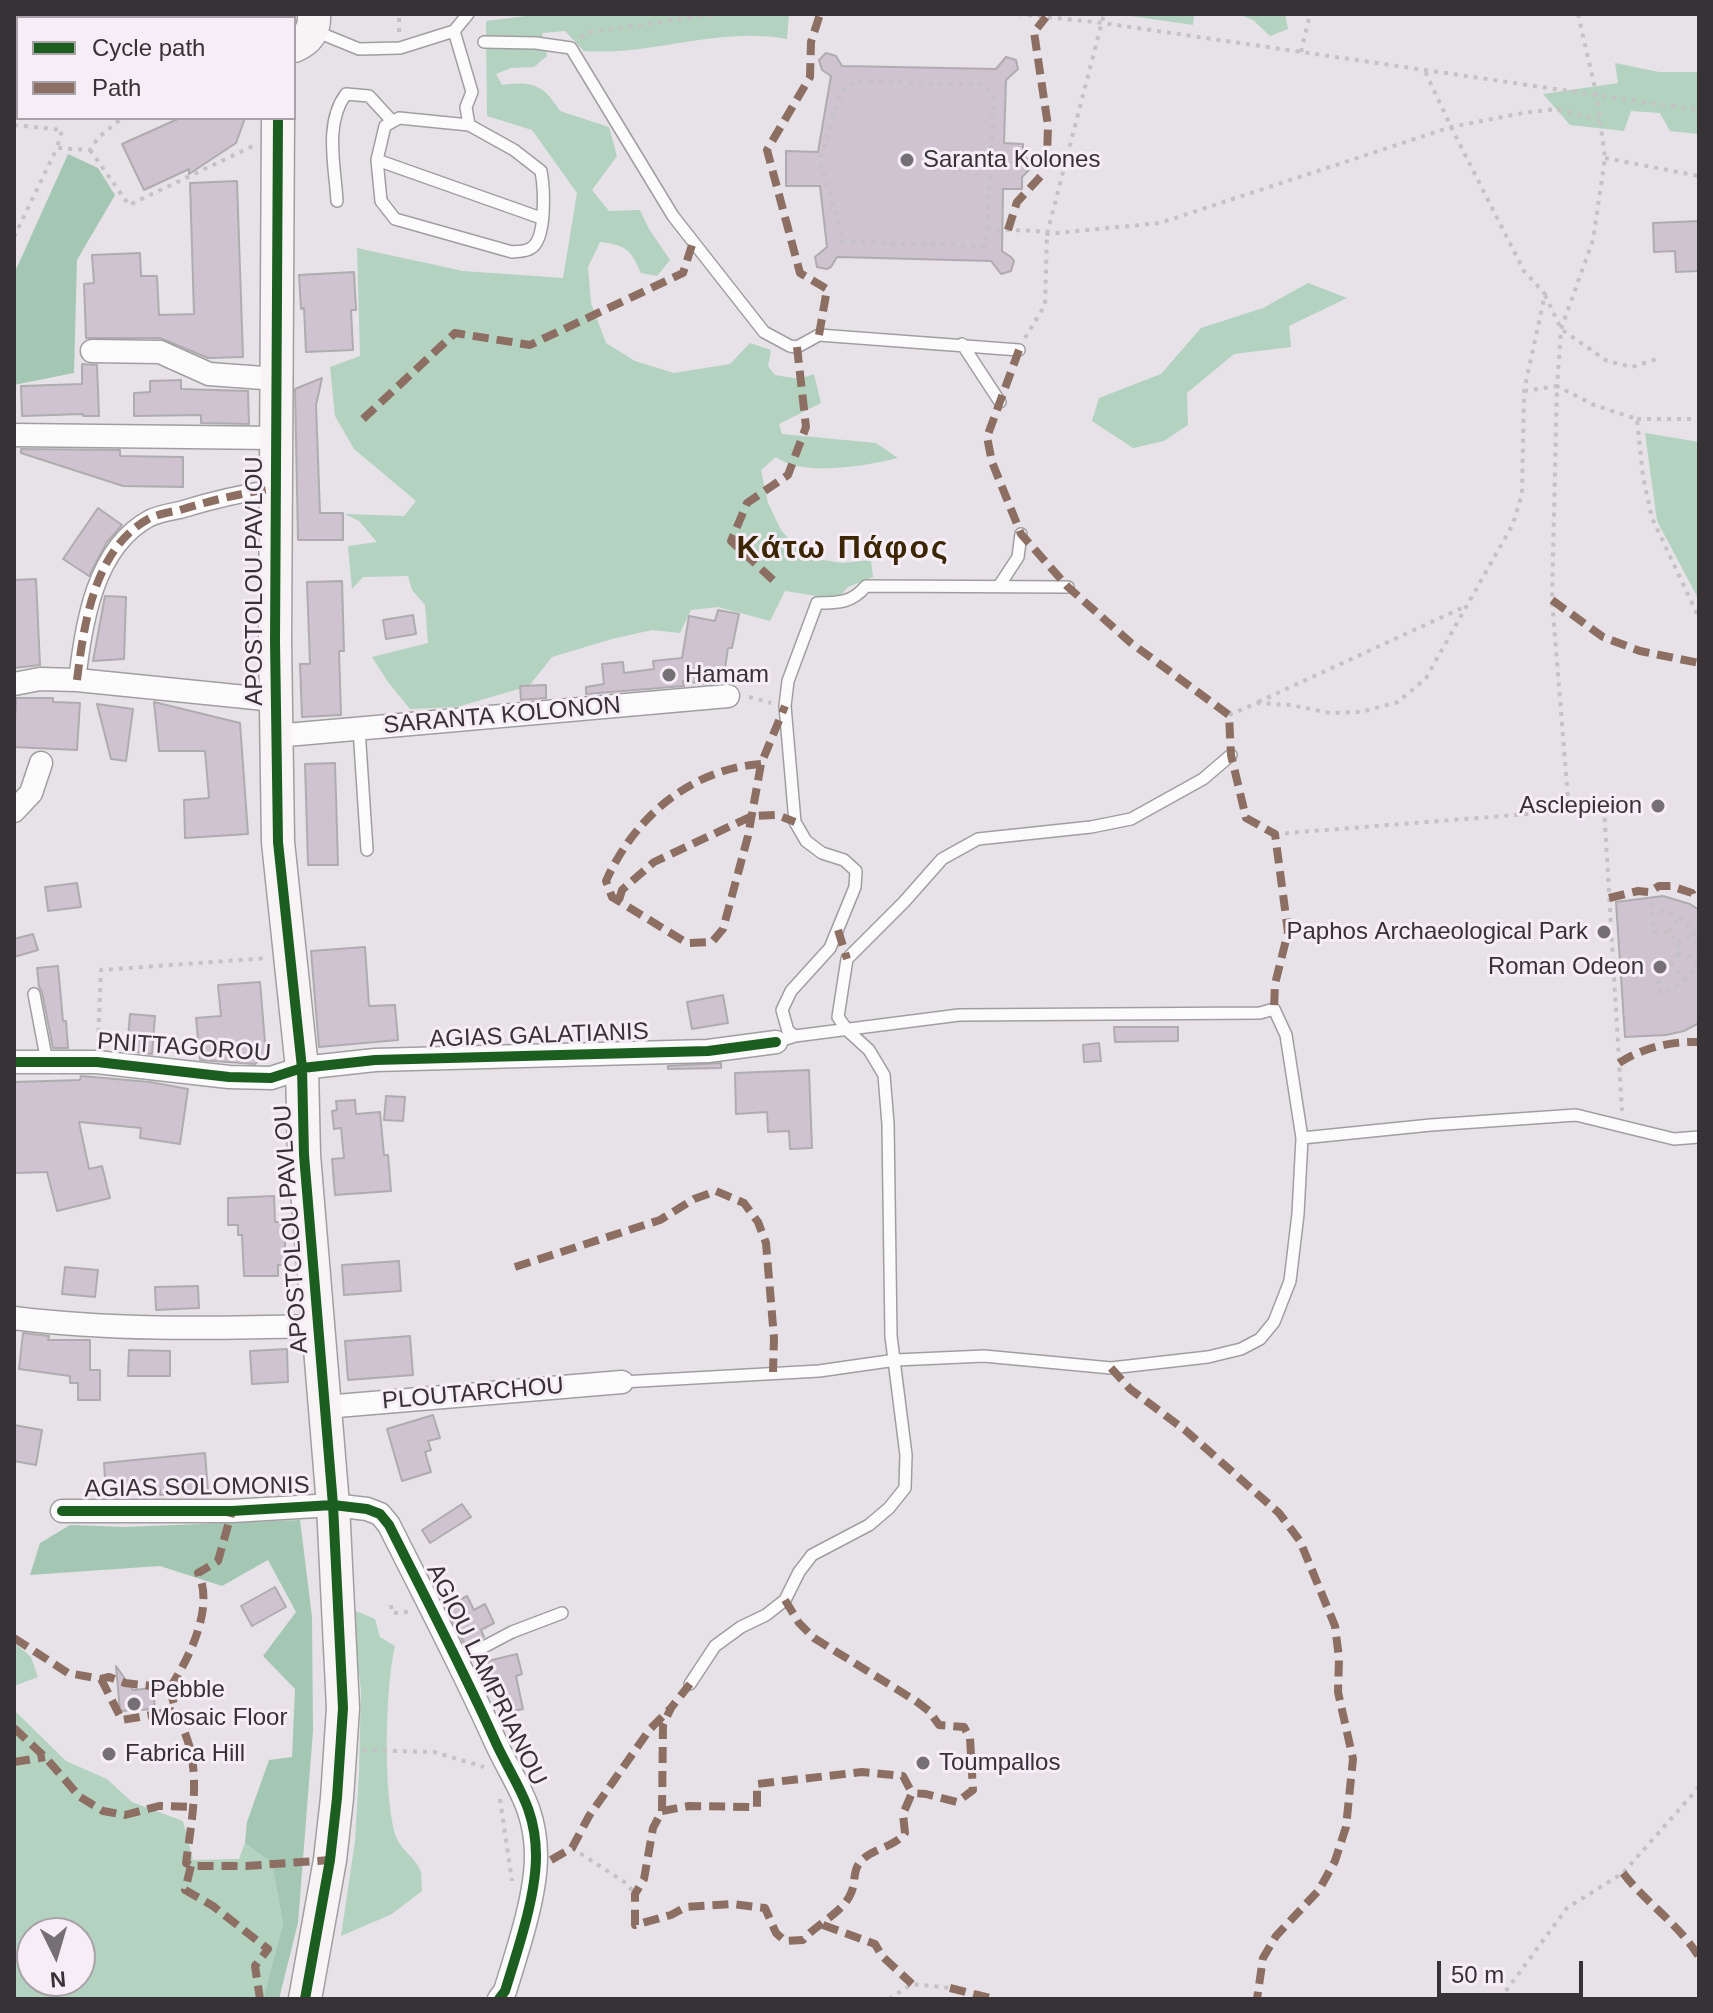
<!DOCTYPE html>
<meta charset="utf-8">
<style>
body{margin:0}
#map{position:relative;width:1713px;height:2013px;overflow:hidden;background:#e7e2e7;font-family:Arial,sans-serif}
canvas{display:block}
.frame{position:absolute;inset:0;border:16px solid #363236;pointer-events:none}
.legend{position:absolute;left:16px;top:16px;width:280px;height:104px;box-sizing:border-box;background:#f6edf6;border:2px solid #a9a2a9;margin:0;padding:10px 14px;list-style:none;font-size:24px;color:#363236}
.legend li{display:flex;align-items:center;gap:16px;height:40px}
.legend b{width:40px;border:2px solid #a9a2a9}
.north{position:absolute;left:16px;top:1917px;width:80px;height:80px;box-sizing:border-box;background:#f6edf6;border:2px solid #a9a2a9;border-radius:50%;rotate:175deg;font-size:22px;font-weight:700;line-height:32px;text-align:center;color:#363236}
.north::after{content:'';display:block;margin:auto;width:28px;height:36px;background:#747074;clip-path:polygon(50% 0,100% 100%,50% 72%,0 100%)}
.scale{position:absolute;left:1437px;top:1961px;width:146px;height:36px;box-sizing:border-box;border:4px solid #363236;border-top:0;padding-left:10px;font-size:24px;line-height:28px;white-space:nowrap;color:#363236;-webkit-text-stroke:6px #f6edf6;paint-order:stroke}
</style>
<div id="map">
<canvas width="1713" height="2013"></canvas>
<div class="frame"></div>
<ul class="legend">
<li><b style="height:10px;background:#1b5e20"></b>Cycle path</li>
<li><b style="height:10px;background:#8d6e63"></b>Path</li>
</ul>
<div class="north">N</div>
<div class="scale">50 m</div>
</div>
<script>
const ctx = document.querySelector('canvas').getContext('2d');
ctx.lineJoin = 'round';
function fillPath(path, color) { ctx.fillStyle = color; ctx.fill(path, 'evenodd'); }
function strokePath(path, color, width, dash) { ctx.strokeStyle = color; ctx.lineWidth = width; ctx.lineCap = dash ? 'butt' : 'round'; ctx.setLineDash(dash || []); ctx.stroke(path); }
function drawText(font, color, halo, rows, align = 'center') {
  ctx.font = font + ' Arial,sans-serif'; ctx.lineWidth = 6; ctx.setLineDash([]); ctx.textBaseline = 'middle'; ctx.strokeStyle = halo; ctx.fillStyle = color; for (const [text, x, y, turn = 0] of rows) {
    ctx.save(); ctx.translate(x, y); ctx.rotate((+turn || 0) * Math.PI / 180); ctx.textAlign = isNaN(turn) ? turn : align; if (halo) ctx.strokeText(text, 0, 0); ctx.fillText(text, 0, 0); ctx.restore();
  }
}
fillPath(new Path2D(`
 M542 14H789L787 39C718 26 652 56 584 51L565 31 542 33 547 56 534 67 511 68 496 74 502 85C532 81 543 84 560 111L609 127 617 156 592 190 609 211 640 210 649 229 670 260 657 276 641 273C631 249 625 245 600 242L588 267 591 303 606 343 635 361 674 373 730 364 750 343 771 350 768 366 775 375 799 379 814 374 821 403 779 424 782 434 876 443 898 458C866 466 802 477 776 457L761 470 768 503 781 530 805 557 842 563 871 560 873 577 848 587 837 599 785 591 770 621 718 607 691 610 680 633 652 630 612 639 552 657 529 686 457 707 410 709 388 682 372 657 428 643 425 605 412 590 408 576 363 577 352 589 348 546 377 542 359 521 345 514 404 516 416 501 354 449 335 416 330 367 360 356 357 248 463 271 563 278 577 193 532 130 487 116 486 21Z
 M1117 14H1194L1193 25Z
 M1238 14H1285L1288 29 1270 36 1253 20Z
 M1615 63 1659 72H1699V134L1670 131 1660 113 1631 111 1624 131 1570 125 1543 94 1618 83Z
 M1308 283 1347 298 1289 326 1291 347 1234 354 1187 393 1188 425 1164 441 1133 448 1092 421 1099 398 1161 374 1201 328 1263 308Z
 M1645 433 1699 442V600L1657 521Z
 M351 1609 375 1619 380 1637 395 1646C385 1688 383 1796 396 1837 401 1850 417 1859 421 1872 422 1878 421 1885 422 1891L392 1914 341 1936 355 1841 359 1773 361 1690Z
 M17 1645 31 1657 38 1677 14 1686V1646Z
 M14 1710 66 1761 107 1779 132 1802 183 1821 193 1860 239 1859 245 1843 272 1863 283 1924 263 1999H14ZM32 1933H80V1981H32Z`), '#b3d2c0');
fillPath(new Path2D(`
 M68 154 98 168 115 195 77 260 74 373 14 385V274Z
 M300 1520 312 1617 313 1731 298 1923 279 1999H263L283 1924 272 1863 245 1843 247 1822 269 1760 292 1757 295 1689 263 1656 296 1612 268 1560 222 1586 160 1566 30 1575 40 1543 70 1525 125 1527Z`), '#a4c7b3');
const building = new Path2D(`
 M826 53 836 56 842 66 996 69 1006 57 1016 60 1018 69 1006 80 1004 143 1023 144V154L1033 166 1022 177V189H1003L1002 251 1011 257 1014 261 1011 271 1001 274 991 261 837 257 831 267 827 269 817 267 815 257 827 247 820 186H786V151L818 152 831 76 822 70 819 60Z
 M180 118H245L236 143 189 174V169L144 190 122 144Z
 M237 181 243 357 208 358 160 338H86L84 284 94 283 92 255 140 253 141 276H157L159 315 194 314 190 183Z
 M1699 221V271L1676 272 1675 251 1654 252 1653 223Z
 M354 272 356 310H351L353 350 306 352 304 308 301 309 299 275Z
 M82 364 97 365 99 416H83V414L22 416 21 386 82 384Z
 M322 378 316 405 320 513H343V540H298L295 389Z
 M181 380V389L248 391 249 424 201 423V415L134 416V393L150 392V381Z
 M21 449 120 450V456L183 457V487L123 486 21 453Z
 M98 508 122 525 107 542 89 576 63 559Z
 M36 579 40 665 14 668V580Z
 M342 581 344 651H339L341 715 302 717 300 664H310L307 582Z
 M105 596 126 597 124 659 93 661Z
 M718 610 739 614 732 648H728L723 682 705 684 683 681 684 686 586 694V687L604 684 602 664 623 662 624 673 654 669 653 661 682 658 689 616 715 621Z
 M413 615 416 634 386 639 383 620Z
 M546 685V698L521 700 520 686Z
 M16 698H53V702L80 703 77 750 14 747Z
 M154 702 240 723 248 834 185 838 184 800 209 798 205 751H159Z
 M97 704 133 709 126 761 111 759Z
 M335 763 338 865H308L305 764Z
 M77 883 81 907 48 911 45 887Z
 M1663 896 1690 904 1699 910V1023L1684 1031 1666 1035 1625 1037 1616 902Z
 M33 934 38 950 14 957V939Z
 M365 947 369 1006 395 1005 398 1040 319 1047 311 951Z
 M58 966 63 1021H66L68 1048H53L42 992 39 987 37 968Z
 M260 982 266 1055 255 1064 200 1060 196 1018 221 1016 218 985Z
 M723 995 728 1023 692 1029 687 1002Z
 M130 1014 155 1016 152 1054 127 1051Z
 M1114 1027H1178V1041L1115 1042Z
 M1099 1043 1101 1061 1084 1062 1083 1045Z
 M721 1063V1068L668 1069V1066Z
 M809 1070 812 1148 790 1149 789 1131 768 1132 767 1112 736 1114 735 1073Z
 M81 1076 150 1082 188 1089 180 1144 140 1138 141 1128 79 1122 89 1169 102 1166 110 1198 57 1211 47 1172 14 1173V1082L80 1080Z
 M386 1096 405 1097 403 1121 384 1120Z
 M355 1100 356 1114 380 1112 384 1155H388L391 1191 335 1195 332 1159 344 1158 341 1128 334 1129 332 1111 337 1110 336 1101Z
 M274 1196 275 1222H285V1265H278V1276H244L242 1235H238V1225H228V1198Z
 M399 1261 401 1291 344 1295 342 1265Z
 M65 1267 98 1270 95 1297 62 1294Z
 M198 1286 199 1308 156 1310 155 1287Z
 M23 1333 49 1336 48 1340H90V1370H100V1400H78V1383H70V1376L19 1369Z
 M410 1336 413 1375 348 1380 345 1341Z
 M287 1349 288 1382 252 1384 250 1351Z
 M129 1350 170 1351V1376H128Z
 M433 1415 440 1438 428 1441 431 1450 425 1452 431 1472 402 1481 387 1429Z
 M14 1425 42 1430 36 1465 14 1461Z
 M205 1453 208 1491 160 1495V1490L106 1494 104 1463Z
 M462 1504 471 1517 430 1543 422 1530Z
 M275 1587 286 1607 252 1626 241 1606Z
 M467 1596 474 1610 485 1604 494 1623 481 1630 484 1637 466 1647 446 1607Z
 M517 1654 522 1674 516 1676 523 1709 500 1714 488 1661Z
 M116 1666 133 1690 153 1688 155 1709 120 1711Z`);
fillPath(building, '#cfc3cf');
strokePath(building, '#afacaf', 2);
const service = new Path2D(`
 M315 31 359 49 400 48 454 31 468 14
 M454 31 472 92 466 107 469 125 514 150 541 171C544 187 547 239 531 248 526 252 518 251 512 252L395 219 381 201 377 160 385 126 399 118 469 125
 M484 42 536 43 571 48 673 216 764 332 790 346 797 347 819 335 1019 350
 M14 102H18
 M377 160 541 218
 M337 201C335 166 324 123 346 94L369 96 392 121
 M962 344 1000 402
 M999 586 1018 557 1021 534
 M359 729 367 850
 M34 994 47 1062
 M795 1036 788 1031 782 1010 791 991 830 948 855 887 856 871 844 860 822 853 806 841 795 822 785 706 788 681 817 603C838 603 852 603 866 586L1068 587
 M1302 1138 1431 1125 1576 1115 1674 1139 1699 1137
 M622 1382 819 1371 896 1360 984 1356 1111 1368 1208 1357 1241 1349 1260 1339 1274 1322 1290 1281 1298 1214 1302 1138 1286 1035 1274 1009 1260 1013 959 1015 795 1036 776 1042
 M459 1660 512 1632 562 1613
 M690 1684 715 1646 741 1627 766 1615 785 1600 799 1572 812 1555 869 1525 889 1508 905 1488 906 1455 891 1336 888 1124 884 1075 869 1050 847 1030 838 1017 847 959 904 902 942 859 978 839 1091 827 1131 819 1203 779 1231 755`);
const pedestrian = new Path2D(`
 M77 680C84 624 94 548 150 518 159 514 170 512 180 510 212 500 243 493 276 488`);
const minor = new Path2D(`
 M92 351 160 352 209 374 277 379
 M14 435 275 438
 M14 684 40 679 77 680 275 700
 M275 736 728 696
 M14 811 31 793 41 763
 M14 1062H97L229 1077 271 1078 302 1068 375 1060 708 1051 776 1042
 M14 1318C117 1331 215 1328 318 1326
 M325 1407 622 1382
 M62 1511H232L333 1505 367 1509 380 1514 389 1525C425 1597 463 1669 496 1743 515 1784 536 1807 536 1856 536 1897 517 1952 505 1991L499 1999`);
const secondary = new Path2D(`
 M189 14 258 15
 M294 46C308 40 315 30 314 14
 M278 118 275 641 278 842 302 1068 304 1155 333 1505 343 1708 337 1798 330 1860 305 1999`);
strokePath(service, '#a19ea1', 14);
strokePath(pedestrian, '#a19ea1', 19);
strokePath(minor, '#a19ea1', 25);
strokePath(secondary, '#a19ea1', 35);
strokePath(new Path2D(`
 M1018 14 1103 23 1699 110
 M1578 14 1597 97 1605 158 1593 240 1561 329 1557 386 1594 405 1637 419 1643 477 1652 518 1699 618
 M399 32V14
 M581 38 586 33 700 16 732 14
 M1301 52 1310 14
 M14 125 62 130 57 148
 M90 150 129 205 253 146
 M1605 158 1699 176
 M987 229 994 95 985 85 855 81 842 90 821 155V166L839 224 842 241 854 242 985 246 987 229 1037 231 1047 234 1160 223 1451 127 1523 113 1556 109 1599 120
 M14 237 57 148 90 150 98 138 122 118
 M1545 295 1561 329 1607 361 1632 367 1657 359
 M1025 338 1045 305 1047 234 1104 14
 M1524 391 1557 386 1552 600 1569 811
 M1637 419H1699
 M749 697 771 703
 M1258 702 1464 607
 M1229 715 1257 703 1291 705 1330 713 1361 712 1398 702 1426 678 1513 524 1522 494 1524 391 1545 294 1524 271 1451 127 1424 69
 M1275 834 1604 808 1622 1111
 M1651 902 1654 932H1669C1687 948 1679 964 1657 966L1660 995
 M1660 911C1706 918 1712 974 1667 990
 M1669 932 1679 918
 M1677 941 1695 935
 M1678 952 1698 959
 M1671 963 1686 979
 M98 1042 101 970 268 958
 M391 1605 392 1613 410 1612
 M363 1750 434 1752 484 1767
 M500 1799 512 1881
 M572 1848 626 1883 635 1894
 M889 1999 912 1984 950 1988
 M1500 1999 1567 1908 1623 1873 1699 1787`), '#c5c2c5', 4, [4, 6]);
strokePath(service, '#fbfbfb', 11);
strokePath(pedestrian, '#fbfbfb', 16);
strokePath(minor, '#fbfbfb', 22);
strokePath(secondary, '#f8f4f5', 32);
strokePath(new Path2D(`
 M1008 230 1017 202 1041 176 1047 157 1048 126 1034 32 1046 17
 M819 335 827 289 800 273 767 150 810 77 811 42 820 14
 M1019 350 987 437 992 462 1021 534 1068 587 1131 643 1229 715 1231 755 1246 818 1275 834 1288 932 1275 984 1274 1009
 M363 419 455 333 530 345 683 273 693 242
 M773 580 731 541 747 503 788 475 806 427 797 347
 M1552 600 1603 637 1640 651 1699 663
 M77 680C84 624 94 548 150 518 159 514 170 512 180 510 212 500 243 493 276 488
 M761 764C690 769 634 818 606 881L612 897 687 943 712 942 723 929 748 836 761 764 785 706
 M1609 898 1638 891 1649 892 1659 886H1671L1692 893 1694 899H1699
 M619 900 622 890 654 862 752 816 777 815 795 822
 M838 930 847 959
 M1619 1063C1642 1048 1671 1041 1699 1042
 M515 1267 660 1220 694 1199 716 1191 744 1203 758 1222 766 1243 774 1338 773 1372
 M1111 1368 1130 1389 1185 1430 1279 1513 1300 1541 1335 1626 1339 1658 1338 1692 1353 1759 1346 1827 1335 1861 1319 1890 1276 1936 1263 1958 1257 1999
 M785 1600 799 1623 814 1638 916 1701 929 1711 939 1725 964 1727 970 1738 973 1790 957 1802 926 1794 912 1793 903 1814 905 1833C894 1847 875 1848 863 1859 851 1870 857 1880 851 1893 844 1912 815 1925 803 1940L785 1941 776 1933 765 1908 732 1904 686 1907 671 1915 635 1925V1894L644 1879 653 1828 662 1811 689 1806 757 1807V1784L862 1772 903 1776 912 1793
 M14 1638 68 1673 101 1679 109 1677 125 1683 170 1688C174 1711 184 1727 190 1748 199 1786 191 1825 186 1863L191 1866H246L330 1860
 M101 1679 122 1720 174 1711
 M170 1688C189 1658 215 1607 198 1573L218 1561 232 1511
 M14 1728 45 1757 80 1797 103 1811 125 1815 159 1806 193 1807
 M14 1762 45 1757
 M662 1811 663 1725 671 1708 690 1684
 M551 1860 572 1848 589 1816 629 1759 650 1729 671 1708
 M191 1866 185 1890 213 1906 268 1949 255 1966 260 1999
 M1623 1873C1646 1903 1679 1924 1699 1957
 M823 1925 875 1944 882 1956 912 1984
 M950 1988 994 1999`), '#8d6e63', 8, [16, 8]);
strokePath(new Path2D(`
 M278 118 275 641 278 842 302 1068 304 1155 333 1505 343 1708 337 1798 330 1860 305 1999
 M14 1062H97L229 1077 271 1078 302 1068 375 1060 708 1051 776 1042
 M62 1511H232L333 1505 367 1509 380 1514 389 1525C425 1597 463 1669 496 1743 515 1784 536 1807 536 1856 536 1897 517 1952 505 1991L499 1999`), '#1b5e20', 10);
for (const [x, y, r, color] of [
 [907,160,8,"#747074"],
 [669,675,8,"#747074"],
 [1658,806,8,"#747074"],
 [1604,932,8,"#747074"],
 [1660,967,8,"#747074"],
 [134,1704,8,"#747074"],
 [109,1754,8,"#747074"],
 [923,1763,8,"#747074"]
]) { const dot = new Path2D(); dot.arc(x, y, r, 0, 2 * Math.PI); ctx.fillStyle = color; ctx.fill(dot); strokePath(dot, '#f6edf6', 3); }
drawText('24px', '#363236', '#f6edf6', [
 ["Saranta Kolones",923,160],
 ["Hamam",685,675],
 ["Asclepieion",1642,806,"right"],
 ["Paphos Archaeological Park",1588,932,"right"],
 ["Roman Odeon",1644,967,"right"],
 ["Pebble",150,1690],
 ["Mosaic Floor",150,1718],
 ["Fabrica Hill",125,1754],
 ["Toumpallos",939,1763]
], 'left');
drawText('24px', '#363236', '#f6edf6', [
 ["APOSTOLOU PAVLOU",255,581,-90],
 ["SARANTA KOLONON",502,716,-5],
 ["AGIAS GALATIANIS",539,1036,-2],
 ["PNITTAGOROU",184,1048,4],
 ["APOSTOLOU PAVLOU",292,1229,-94],
 ["PLOUTARCHOU",473,1394,-5],
 ["AGIAS SOLOMONIS",197,1488,-1],
 ["AGIOU LAMPRIANOU",486,1675,64]
]);
ctx.letterSpacing = '2px';
drawText('bold 32px', '#3c2601', '#f6edf6', [
 ["Κάτω Πάφος",843,549]
]);
ctx.letterSpacing = '0px';
</script>
